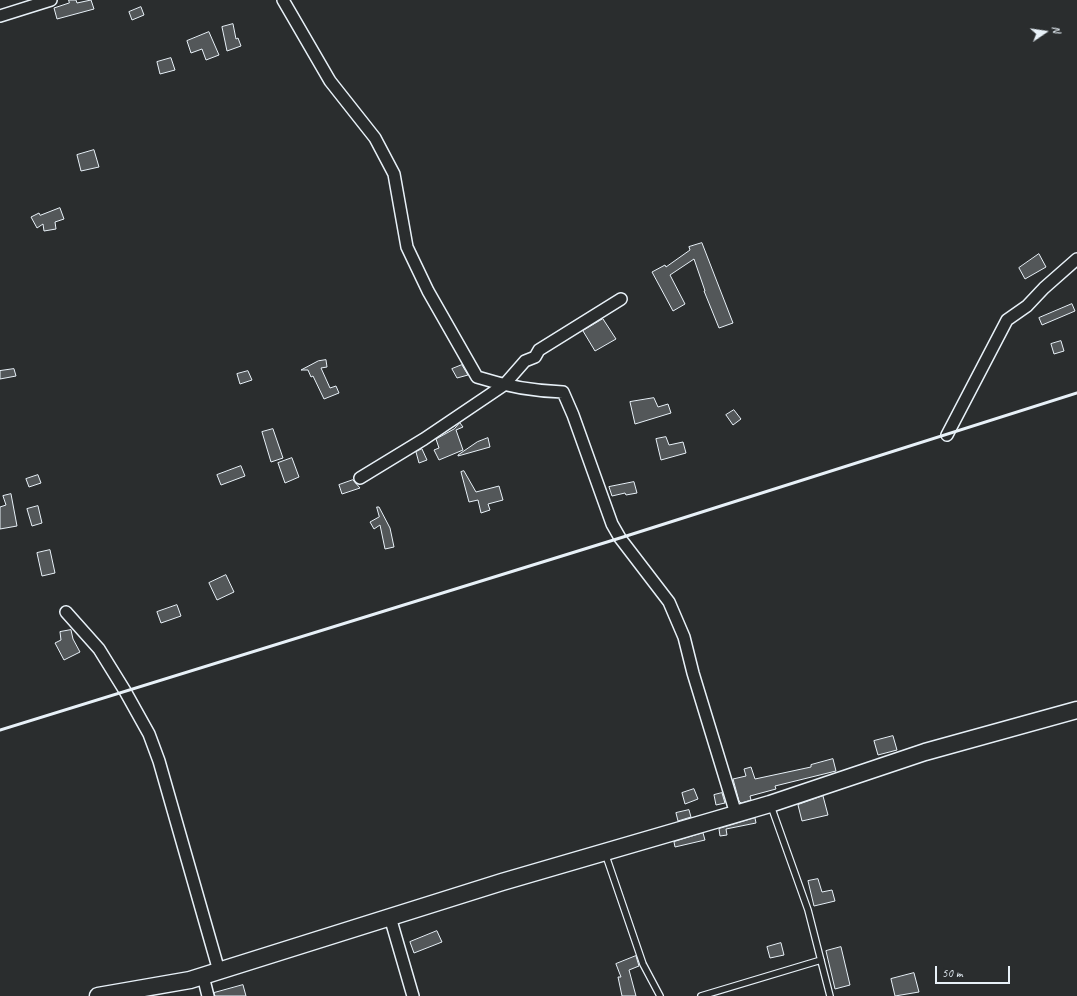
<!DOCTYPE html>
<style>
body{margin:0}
#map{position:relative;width:1077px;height:996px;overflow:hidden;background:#2a2d2e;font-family:Caveat,sans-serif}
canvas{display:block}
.north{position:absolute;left:1025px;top:12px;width:40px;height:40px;-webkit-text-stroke:3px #2a2d2e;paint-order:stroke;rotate:77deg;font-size:11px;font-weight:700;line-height:16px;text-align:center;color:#e8f1f8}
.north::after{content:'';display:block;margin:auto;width:14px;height:18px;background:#e8f1f8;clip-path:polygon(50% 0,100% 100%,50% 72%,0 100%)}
.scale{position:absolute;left:935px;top:966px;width:75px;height:18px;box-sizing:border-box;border:2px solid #e8f1f8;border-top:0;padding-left:5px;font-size:12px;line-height:14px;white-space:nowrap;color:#e8f1f8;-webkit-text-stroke:3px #2a2d2e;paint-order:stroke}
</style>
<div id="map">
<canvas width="1077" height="996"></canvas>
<div class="north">N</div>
<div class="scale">50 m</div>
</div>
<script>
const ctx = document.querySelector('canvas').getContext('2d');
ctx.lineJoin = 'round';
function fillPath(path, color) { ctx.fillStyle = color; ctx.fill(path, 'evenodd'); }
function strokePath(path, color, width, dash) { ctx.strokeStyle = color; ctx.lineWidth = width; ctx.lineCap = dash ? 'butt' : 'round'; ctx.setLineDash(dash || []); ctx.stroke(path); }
const building = new Path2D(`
 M69 0H76L77 3 91 0 94 9 57 19 54 8 69 3Z
 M141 7 144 15 132 20 129 12Z
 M233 24 236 39 238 38 241 46 227 51 222 27Z
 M209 32 219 55 206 60 202 49 191 53 187 41Z
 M171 58 175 70 160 74 157 62Z
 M94 150 99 167 81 171 77 155Z
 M60 208 64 219 55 222 56 229 44 231 43 224 37 228 31 217 39 213 40 215Z
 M702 243 733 323 719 328 704 291H705L694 259 670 275 685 304 673 311 652 272 665 265 666 267 690 250 689 247Z
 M1039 254 1046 267 1025 279 1019 268Z
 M1072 304 1075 311 1042 325 1039 318Z
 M603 319 616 339 595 351 583 331Z
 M1061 341 1064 351 1054 354 1051 344Z
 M326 360 327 367 321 368 330 388 336 386 339 393 324 399 313 376 311 377 308 370H301L318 361Z
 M462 365 468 375 457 378 452 369Z
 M14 369 16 376 0 379V371Z
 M248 371 252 380 240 384 237 374Z
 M654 398 658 407 668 404 671 413 635 424 630 402Z
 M734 410 741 419 733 425 726 415Z
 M460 423 463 427 456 430 463 450 439 460 434 450 439 448 436 439 454 429Z
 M273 429 283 458 271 462 262 432Z
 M666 437 669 445 683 442 686 453 661 460 656 439Z
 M488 438 490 447 458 456V455L477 442Z
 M422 449 427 460 419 463 416 452Z
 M292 458 299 477 285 483 278 463Z
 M241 466 245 476 221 485 217 475Z
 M464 471 476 492 499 486 503 500 488 504 490 510 481 513 478 500 469 502 461 472Z
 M38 475 41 483 29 487 26 479Z
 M353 480 360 488 342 494 339 485Z
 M634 482 637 493 626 495 625 493 612 496 609 487Z
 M11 494 17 526 0 529V507L6 505 3 496Z
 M38 506 42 523 32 526 27 509Z
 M377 507H379L390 528 394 547 385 549 380 525 374 529 370 522 379 517Z
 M50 550 55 573 42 576 37 553Z
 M226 575 234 592 217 600 209 583Z
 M177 605 181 616 161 623 157 612Z
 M71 630 73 639 80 652 64 660 55 643 61 640 60 632Z
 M893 736 897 750 878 755 874 741Z
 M833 759 836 771 775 786 776 789 750 796 751 800 741 803 739 801 733 779 746 776 744 769 751 767 755 779 811 767V765Z
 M694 789 698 799 685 804 682 793Z
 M722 793 725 803 716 805 714 795Z
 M823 796 828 815 802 821 798 805Z
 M689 810 691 817 678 821 676 813Z
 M755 818 756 823 726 829 727 835 720 836 719 829Z
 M703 833 705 840 675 847 674 842Z
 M818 879 822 892 832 890 835 901 814 906 808 881Z
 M437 931 442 942 414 953 410 942Z
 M781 943 784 955 770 958 767 947Z
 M841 947 850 985 835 989 826 951Z
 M636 956 639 966 629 970 636 996H622L618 977H621L616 964Z
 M914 973 919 992 895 996 891 979Z
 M243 985 246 996H215L214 993Z`);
fillPath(building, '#535759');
strokePath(building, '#e8f1f8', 1);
const service = new Path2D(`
 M771 806 808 910 830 996
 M605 853 643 964 660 996
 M701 996 821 960`);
const minor = new Path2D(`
 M283 0 330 81 375 138 394 174 407 247 428 291 477 377C505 386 533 391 563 392L573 415 612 524 620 538 669 602 684 637 693 673 736 814
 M0 16 51 0
 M947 435 1007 320 1027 306 1044 288 1077 259
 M360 478 424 439 504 385 525 361 535 357 539 350 621 299
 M66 612 99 649 125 691 149 734 159 761 219 971
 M390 917 413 996
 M203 976 208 996`);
const secondary = new Path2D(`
 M98 996 190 980 502 882 770 804 925 752 1077 710`);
strokePath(service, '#e8f1f8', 8);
strokePath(minor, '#e8f1f8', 14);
strokePath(secondary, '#e8f1f8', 19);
strokePath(service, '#2a2d2e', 5.5);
strokePath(minor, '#2a2d2e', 11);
strokePath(secondary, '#2a2d2e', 16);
strokePath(new Path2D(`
 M0 730 620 538 1077 393`), '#e8f1f8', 3);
</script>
